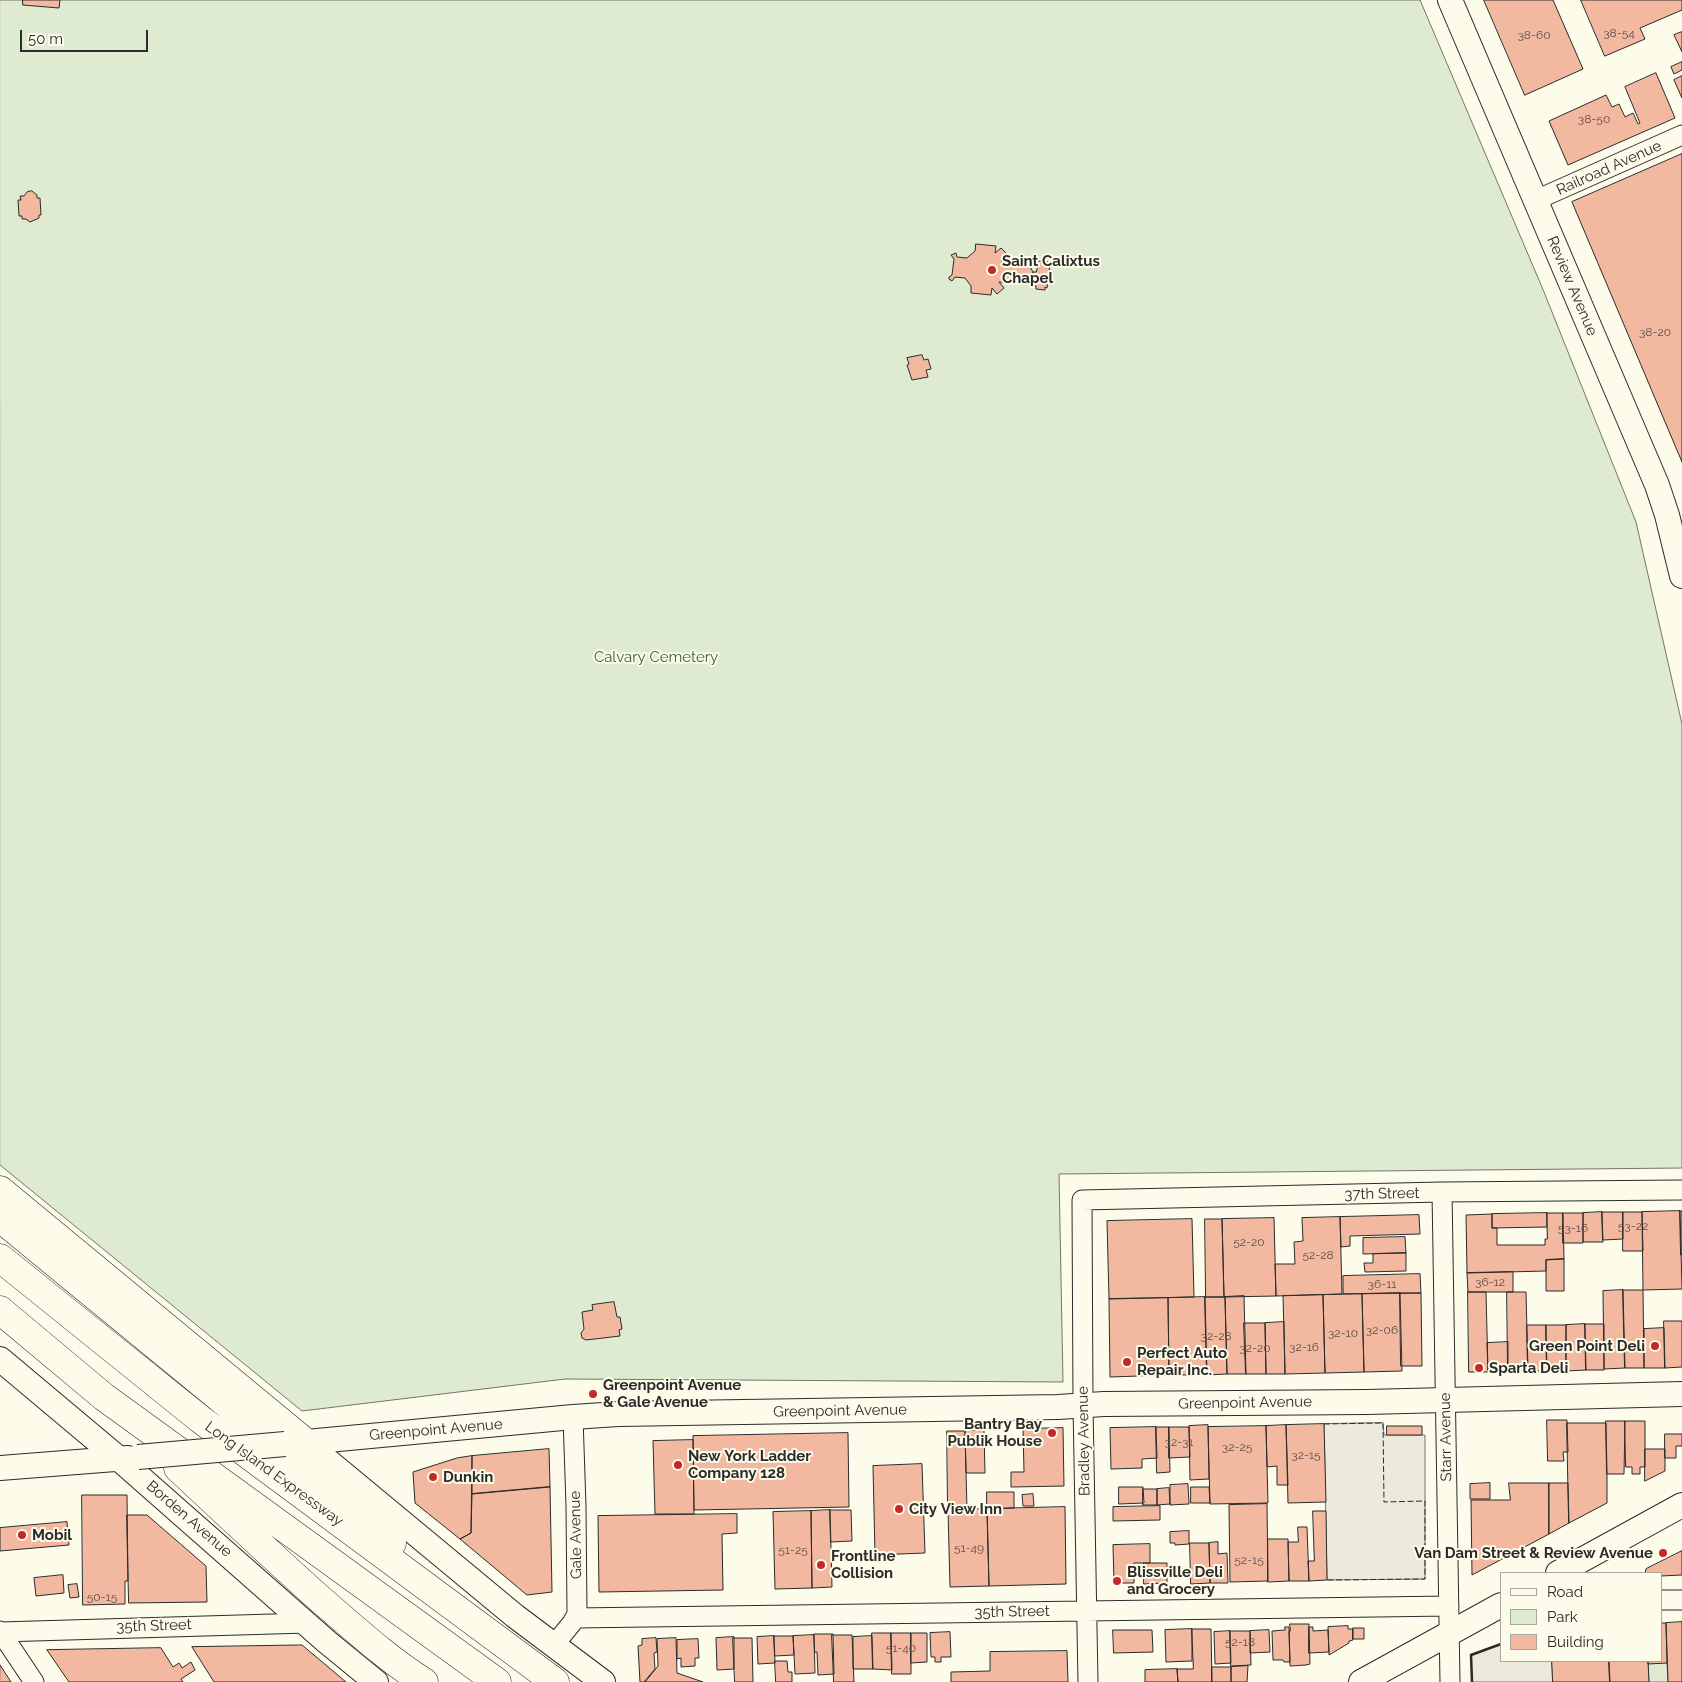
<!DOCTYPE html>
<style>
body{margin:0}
#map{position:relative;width:1682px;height:1682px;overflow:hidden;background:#fdfbea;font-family:Raleway,sans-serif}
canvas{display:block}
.legend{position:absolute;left:1500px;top:1572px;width:162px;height:90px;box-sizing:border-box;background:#fdfbea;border:1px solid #a9a89e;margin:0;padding:6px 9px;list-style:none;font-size:15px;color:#2b2b2b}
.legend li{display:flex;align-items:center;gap:10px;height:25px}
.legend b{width:25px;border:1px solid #a9a89e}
.scale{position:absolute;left:20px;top:30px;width:128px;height:22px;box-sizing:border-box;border:2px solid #2b2b2b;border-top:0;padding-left:6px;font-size:15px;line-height:18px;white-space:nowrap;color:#2b2b2b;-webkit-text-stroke:4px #fdfbea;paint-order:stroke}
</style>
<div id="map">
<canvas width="1682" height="1682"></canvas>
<ul class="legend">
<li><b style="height:6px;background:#fdfbea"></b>Road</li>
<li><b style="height:14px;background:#deebd1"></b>Park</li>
<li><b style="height:14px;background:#f2b8a0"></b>Building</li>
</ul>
<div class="scale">50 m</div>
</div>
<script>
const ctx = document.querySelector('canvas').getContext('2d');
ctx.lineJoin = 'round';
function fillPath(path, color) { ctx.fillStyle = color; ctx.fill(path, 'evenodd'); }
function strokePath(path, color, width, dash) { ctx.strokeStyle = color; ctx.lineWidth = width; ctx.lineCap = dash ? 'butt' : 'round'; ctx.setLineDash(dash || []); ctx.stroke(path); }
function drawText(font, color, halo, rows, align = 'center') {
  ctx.font = font + ' Raleway,sans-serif'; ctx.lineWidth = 4; ctx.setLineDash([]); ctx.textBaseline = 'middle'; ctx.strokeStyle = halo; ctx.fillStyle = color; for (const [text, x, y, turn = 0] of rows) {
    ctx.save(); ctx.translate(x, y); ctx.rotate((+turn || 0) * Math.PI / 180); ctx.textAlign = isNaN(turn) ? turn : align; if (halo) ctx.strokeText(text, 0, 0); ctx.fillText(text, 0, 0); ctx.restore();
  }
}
const green = new Path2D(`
 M0 0H1420L1544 292 1636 522 1682 724V1168L1059 1174 1063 1382 565 1379 302 1411 0 1165Z
 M1667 1663 1668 1682H1649L1648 1664Z`);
fillPath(green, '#deebd1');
strokePath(green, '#74746e', 1);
const parking = new Path2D(`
 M1383 1423 1384 1435H1425V1579L1327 1580 1324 1424Z
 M1501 1644V1661H1552L1553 1682H1472L1471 1655Z`);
fillPath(parking, '#eceadb');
strokePath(parking, '#74746e', 1);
const building = new Path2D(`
 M23 0H60L59 8 23 5Z
 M1484 0H1553L1583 69 1525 95Z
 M1581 0H1682V10L1640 28 1645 39 1605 56Z
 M1682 32V52L1674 35Z
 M1682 62V70L1674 74 1671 67Z
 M1656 73 1675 118 1568 165 1549 121 1606 95 1612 107 1619 104 1625 117 1633 113 1638 124 1640 123 1625 87Z
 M1682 76V98L1674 80Z
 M1682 154V462L1572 202Z
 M32 191 37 195V198H40L41 215H39V218L30 222 26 219H22V216H19L18 200H21L20 196H24L27 192Z
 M976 244 996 246 995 253 1001 248 1008 255 1001 261 1029 265 1033 272 1031 279 1022 284 999 282 1004 288 997 294 992 288 991 295 971 293V286L965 278 955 277 952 281 949 279V277L952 275 954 259 951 255 956 253 957 257 967 258 975 251Z
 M1039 261 1048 262V263L1050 264 1047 288 1045 287V290L1036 289V286H1035L1036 278H1032L1033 272H1036Z
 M922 355 924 360 928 359 931 369 926 370 928 377 912 380 907 365 909 364 907 358Z
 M1680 1211 1682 1289 1643 1290 1642 1212Z
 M1680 1211H1682V1255H1681Z
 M1602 1212 1603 1242H1583V1213Z
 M1602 1212H1623V1239L1603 1240Z
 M1623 1212H1642L1643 1251H1623Z
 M1547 1213V1227L1492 1228V1214Z
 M1547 1213H1563L1564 1259 1546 1260V1271L1467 1273 1466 1215 1492 1214V1228H1497V1245H1545V1239H1547Z
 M1563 1213H1583V1243H1563Z
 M1419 1215 1420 1234 1350 1236V1246L1341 1247 1340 1217Z
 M1340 1217 1342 1294 1276 1296 1275 1264H1295L1294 1242 1303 1241 1302 1218Z
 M1274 1218 1276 1296 1224 1297 1222 1219Z
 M1192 1219 1194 1297 1109 1299 1107 1221Z
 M1205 1219H1222L1224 1297H1206Z
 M1405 1237 1406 1253 1363 1254V1238Z
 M1406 1253V1271L1365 1272 1364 1263H1373V1254Z
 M1564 1259V1291H1546V1260Z
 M1513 1272V1292H1468L1467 1273Z
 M1420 1274 1421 1293 1343 1294V1276Z
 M1623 1290H1643L1644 1368H1625Z
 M1623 1290 1625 1368 1604 1369 1603 1291Z
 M1468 1292H1486L1488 1372H1469Z
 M1507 1292H1526L1528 1371H1508Z
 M1400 1293 1402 1371 1364 1372 1362 1294Z
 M1400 1293H1421L1422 1366H1401Z
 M1362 1294 1364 1372 1325 1373 1323 1295Z
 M1323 1295 1325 1373 1285 1374 1283 1296Z
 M1244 1296 1246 1374H1227L1225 1297Z
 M1205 1297H1225L1227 1374 1207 1375Z
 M1205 1297 1207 1375H1169L1168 1298Z
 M1168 1298 1169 1375 1110 1377 1109 1299Z
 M614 1302 617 1317H620L622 1329 619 1330 620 1336 586 1340 582 1338 581 1333 584 1329 582 1312 593 1310 592 1305Z
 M1664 1321H1682V1367L1665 1368Z
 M1284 1322 1285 1374H1266L1265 1323Z
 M1244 1323H1265L1266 1374H1246Z
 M1585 1324H1604V1370H1586Z
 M1585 1324 1586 1370 1566 1371V1325Z
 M1527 1325H1546L1547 1371H1528Z
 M1546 1325H1566V1371H1547Z
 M1664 1328 1665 1368H1644V1329Z
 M1508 1342V1371L1488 1372 1487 1343Z
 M1547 1420H1567L1568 1452H1563L1564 1461H1548Z
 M1606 1421H1625L1624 1474H1607Z
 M1625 1421H1645V1467H1640V1474H1632V1467H1626Z
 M1567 1423H1606L1607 1474V1503L1569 1523Z
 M1324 1424 1326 1502 1288 1503 1286 1425Z
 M1208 1425 1209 1479 1190 1480 1189 1426Z
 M1286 1425 1288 1485H1277V1466L1267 1467 1266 1426Z
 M1266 1426 1268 1503 1210 1504 1208 1427Z
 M1387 1426H1422V1435H1387Z
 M1156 1427H1169L1170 1472 1157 1473Z
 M1156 1427 1157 1458 1142 1459V1468L1111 1469 1110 1428Z
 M1169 1427H1189L1190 1457 1169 1458Z
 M1063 1428 1064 1486 1011 1487V1472H1024L1023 1429Z
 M984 1430 985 1473H966L965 1431Z
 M947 1431H965L967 1510H948Z
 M848 1433 849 1507 694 1510 693 1436Z
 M1665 1434H1682V1446H1676V1458H1665Z
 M693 1440 694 1514H655L653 1441Z
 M549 1449 550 1487 472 1494V1456Z
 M1645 1449H1665V1471L1645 1481Z
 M472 1456 471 1533 460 1539 415 1503 413 1472 457 1458Z
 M922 1464 925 1553 875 1555 873 1466Z
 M1490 1483V1499H1470V1484Z
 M1509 1483H1549V1534L1472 1575 1471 1500H1510Z
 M1549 1483H1568L1569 1523 1549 1534Z
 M1188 1484 1189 1504 1170 1505V1485Z
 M550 1487 552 1592 527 1595 460 1539 471 1533 472 1494Z
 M1119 1487H1143L1144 1503 1119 1504Z
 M1191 1487H1209L1210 1503H1191Z
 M1169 1488 1170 1504 1157 1505V1489Z
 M1143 1489H1157V1505H1143Z
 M987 1492H1014V1508L987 1509Z
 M1033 1494 1034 1506H1023L1022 1495Z
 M82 1495H127L128 1581H125V1604L83 1605Z
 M1267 1504 1268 1581 1230 1582 1229 1505Z
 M1160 1506V1520L1113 1521V1507Z
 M1065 1507 1066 1584 989 1586 987 1509Z
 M987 1509 989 1586 950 1587 948 1510Z
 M830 1510 832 1587 812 1588 811 1511Z
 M830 1510H851L852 1541 831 1542Z
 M811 1511 812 1588 775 1589 773 1512Z
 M1313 1511H1326L1327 1580 1309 1581 1308 1561H1314Z
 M737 1514V1533L722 1534 723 1590 599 1592 598 1516Z
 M127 1515H147L206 1566 207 1602 129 1603Z
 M67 1522 69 1545 0 1551V1528Z
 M1298 1527H1307L1309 1581H1289L1288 1542H1298Z
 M1189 1531V1544L1175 1545V1543H1170V1532Z
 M1268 1539H1288L1289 1581 1268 1582Z
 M1218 1542V1554L1227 1553 1228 1583H1210L1209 1543Z
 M1190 1543H1209L1210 1583 1191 1584Z
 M1150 1544V1563H1134V1583H1114L1113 1545Z
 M1682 1551V1575L1661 1576V1573H1645L1646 1569Z
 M1144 1563H1167V1583L1144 1584Z
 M63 1575 64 1593 36 1596 34 1578Z
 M77 1584 79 1597 70 1598 68 1585Z
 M1682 1622V1682H1668L1666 1623Z
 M1661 1623H1666L1667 1663 1648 1664V1661H1661Z
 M1290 1624H1309L1310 1664 1306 1665 1290 1666 1289 1631H1290Z
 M1348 1626V1629H1353V1640L1349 1641V1643L1329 1655 1328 1627Z
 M1285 1627H1289L1290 1662H1284L1283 1660H1273L1272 1631 1285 1630Z
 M1309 1627H1313V1631L1328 1630 1329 1652 1309 1653Z
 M1353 1628H1364V1639H1353Z
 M1192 1629V1661L1166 1662 1165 1630Z
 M1192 1629H1211L1212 1682H1178L1177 1669H1193Z
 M1113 1630H1152L1153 1652 1114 1653Z
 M1269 1630 1270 1652 1250 1653V1631Z
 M1230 1631 1231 1663 1215 1664 1214 1632Z
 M1230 1631H1250L1251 1665 1231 1666Z
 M950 1632 951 1657H941V1662H935V1657H931L930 1633Z
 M872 1633H891L892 1670 873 1669Z
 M891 1633H911V1674H892Z
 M911 1633H927V1662L911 1663Z
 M814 1634H833L834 1674 818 1675 817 1652H815Z
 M814 1635 815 1673 795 1674 793 1636Z
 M832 1635H852L854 1682H834Z
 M774 1636 775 1663 758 1664 757 1637Z
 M774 1636H793L794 1655 775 1656Z
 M872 1636 873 1669H853V1637Z
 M734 1637V1669L717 1670 716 1638Z
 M656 1638 657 1652 654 1653 655 1669 644 1682H640L638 1646 642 1645V1639Z
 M676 1638 677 1673 703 1682H645L658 1666 657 1639Z
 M733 1638H752L753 1682H735Z
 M698 1639 699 1658H695V1666L681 1667V1658L677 1659V1640Z
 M299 1645H302L346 1682H214L192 1647Z
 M161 1648 173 1667 179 1663 182 1668 191 1662 195 1670 181 1679 183 1682H69L47 1650Z
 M1067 1651 1068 1682H951V1672L990 1671V1652Z
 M775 1661H787L788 1672H792V1682H776Z
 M1552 1661H1609L1610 1682H1553Z
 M1609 1661H1648L1649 1682H1610Z
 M0 1665 11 1682H0Z
 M1248 1666 1247 1682H1231V1667Z
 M1212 1667H1231V1682H1212Z
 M1177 1669 1178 1682H1145V1670Z`);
fillPath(building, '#f2b8a0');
strokePath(building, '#2b2b2b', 1);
const minor = new Path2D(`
 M1536 200 1682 135
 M1442 1192 1450 1682
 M1661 1600H1682
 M575 1618 1449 1606
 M0 1631 34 1682
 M0 1632 307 1623
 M554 1645 572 1623 577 1614 576 1506 573 1417
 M1088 1682 1083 1405 1082 1200 1442 1192 1682 1190`);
const major = new Path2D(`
 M1450 0 1657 485 1667 515 1682 576
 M0 1359 118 1458 327 1642 376 1682
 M305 1442 515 1616 603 1682
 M285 1444 573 1417 618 1414 1058 1407 1104 1404 1367 1402 1682 1394
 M0 1468 128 1458
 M1558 1573 1682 1505
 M1361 1682 1501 1605`);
const highway = new Path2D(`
 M0 1190 305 1442
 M0 1218 366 1518 392 1543
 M0 1258 200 1419 555 1682
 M0 1310 104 1397 497 1682
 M178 1468C225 1512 272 1556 320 1599 354 1628 386 1658 424 1682`);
strokePath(minor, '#2b2b2b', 21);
strokePath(major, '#2b2b2b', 26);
strokePath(highway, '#2b2b2b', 29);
strokePath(minor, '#fdfbea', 19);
strokePath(major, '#fdfbea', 24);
strokePath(highway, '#fdfbea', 28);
const majorBridge = new Path2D(`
 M138 1457 285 1444`);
strokePath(majorBridge, '#2b2b2b', 26, []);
strokePath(majorBridge, '#fdfbea', 24);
strokePath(new Path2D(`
 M1324 1424 1383 1423 1384 1502 1425 1501V1579L1327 1580`), '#2b2b2b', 1, [6, 2.5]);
strokePath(new Path2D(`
 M1472 1682 1471 1655 1501 1644`), '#2b2b2b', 2.5);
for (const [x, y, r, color] of [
 [992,270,5,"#c62828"],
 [1655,1346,5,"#c62828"],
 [1127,1362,5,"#c62828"],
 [1479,1368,5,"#c62828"],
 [593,1394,5,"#c62828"],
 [1052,1433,5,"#c62828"],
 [678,1465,5,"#c62828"],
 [433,1477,5,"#c62828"],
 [899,1509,5,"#c62828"],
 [22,1535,5,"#c62828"],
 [1663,1553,5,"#c62828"],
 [821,1565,5,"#c62828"],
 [1117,1581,5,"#c62828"]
]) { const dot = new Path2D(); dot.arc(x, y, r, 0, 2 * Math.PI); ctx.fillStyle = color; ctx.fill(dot); strokePath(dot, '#fdfbea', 2); }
drawText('12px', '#5d4e48', null, [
 ["38-54",1619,33],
 ["38-60",1534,35],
 ["38-50",1594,119],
 ["38-20",1655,332],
 ["53-22",1633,1226],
 ["53-16",1573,1228],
 ["52-20",1249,1242],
 ["52-28",1318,1255],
 ["36-12",1490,1282],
 ["36-11",1382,1284],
 ["32-06",1382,1330],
 ["32-10",1343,1333],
 ["32-28",1216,1336],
 ["32-16",1304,1347],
 ["32-20",1255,1348],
 ["32-31",1179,1442],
 ["32-25",1237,1447],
 ["32-15",1306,1455],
 ["51-49",969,1548],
 ["51-25",793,1550],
 ["52-15",1249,1560],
 ["50-15",102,1597],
 ["52-18",1240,1642],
 ["51-40",901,1648]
]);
drawText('15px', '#2b2b2b', '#fdfbea', [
 ["Railroad Avenue",1609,168,-24],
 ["Review Avenue",1572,286,67],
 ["37th Street",1382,1194,-1],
 ["Greenpoint Avenue",1245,1403,-1],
 ["Greenpoint Avenue",840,1411,-1],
 ["Greenpoint Avenue",436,1430,-5],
 ["Starr Avenue",1446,1437,-91],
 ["Bradley Avenue",1084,1441,-91],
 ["Long Island Expressway",274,1474,36],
 ["Borden Avenue",189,1519,41],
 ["Gale Avenue",576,1535,-91],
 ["35th Street",1012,1612,-1],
 ["35th Street",154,1626,-2]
]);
drawText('bold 15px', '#2b2b2b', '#fdfbea', [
 ["Saint Calixtus",1002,261],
 ["Chapel",1002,278],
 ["Green Point Deli",1645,1346,"right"],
 ["Perfect Auto",1137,1353],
 ["Repair Inc.",1137,1370],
 ["Sparta Deli",1489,1368],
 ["Greenpoint Avenue",603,1385],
 ["& Gale Avenue",603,1402],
 ["Bantry Bay",1042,1424,"right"],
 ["Publik House",1042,1441,"right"],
 ["New York Ladder",688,1456],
 ["Company 128",688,1473],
 ["Dunkin",443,1477],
 ["City View Inn",909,1509],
 ["Mobil",32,1535],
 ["Van Dam Street & Review Avenue",1653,1553,"right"],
 ["Frontline",831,1556],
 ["Collision",831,1573],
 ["Blissville Deli",1127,1572],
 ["and Grocery",1127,1589]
], 'left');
drawText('15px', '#34623c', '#fdfbea', [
 ["Calvary Cemetery",656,657]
]);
</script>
